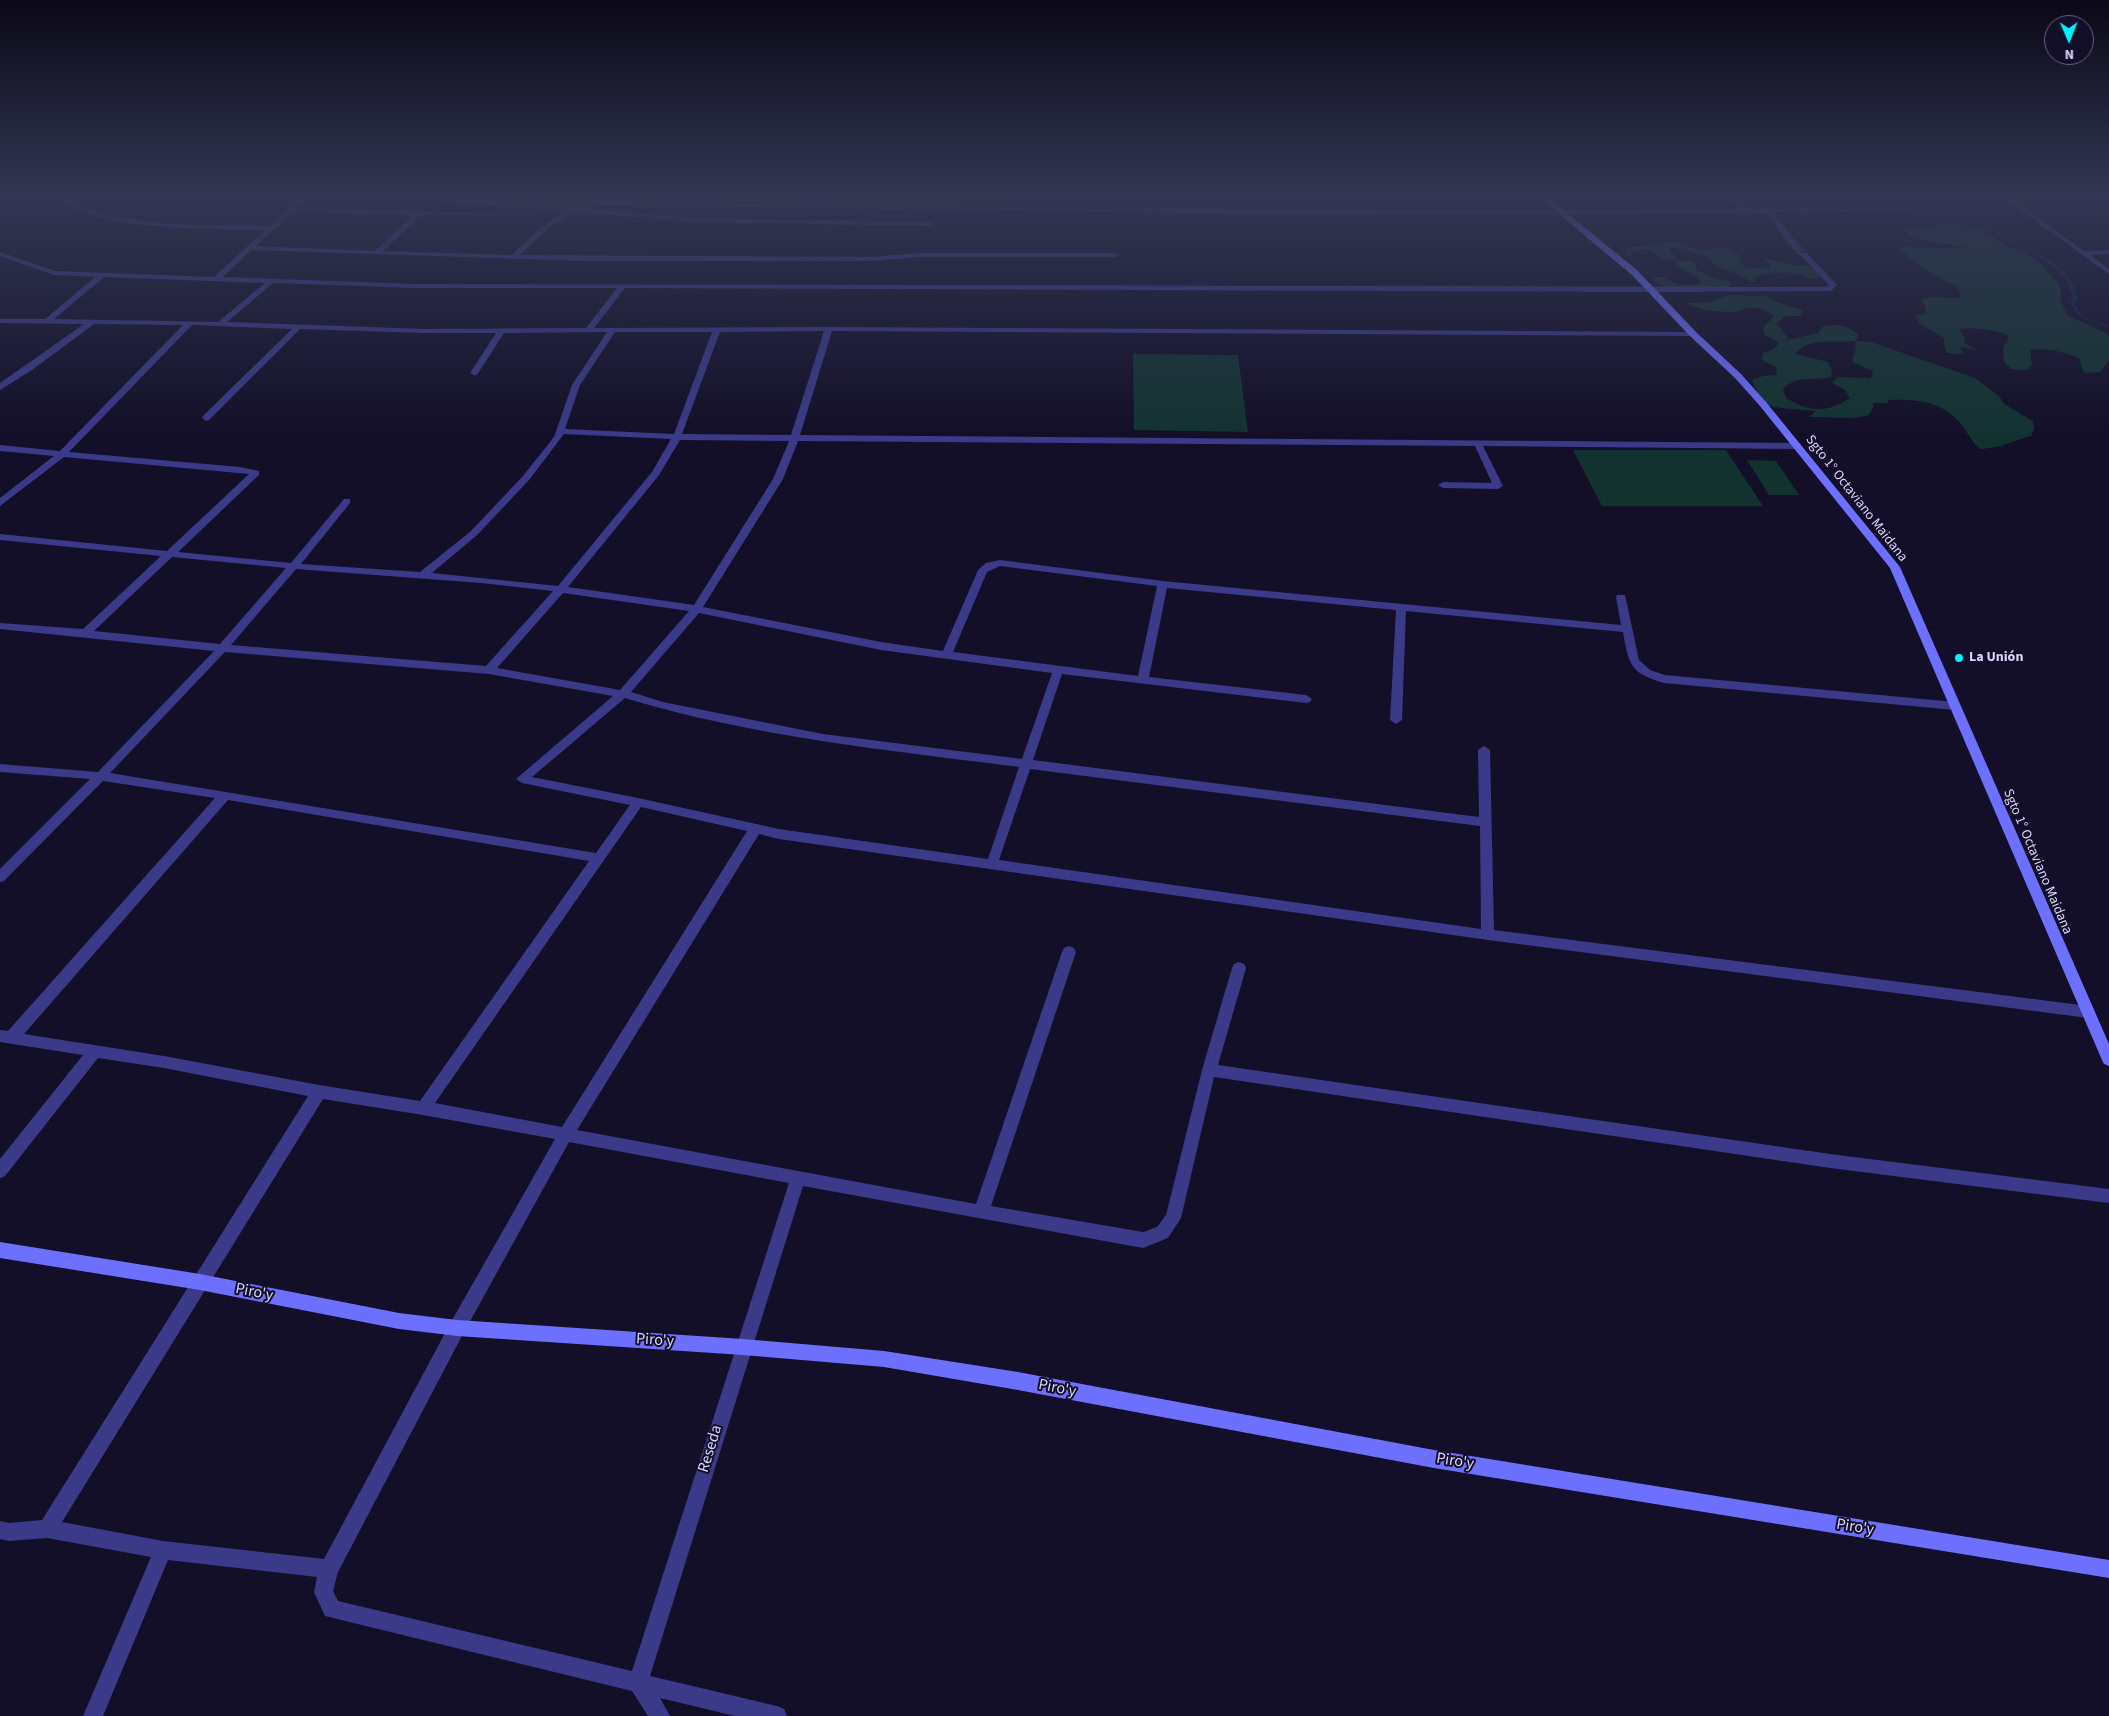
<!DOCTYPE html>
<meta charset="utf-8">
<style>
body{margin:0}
#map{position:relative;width:2109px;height:1716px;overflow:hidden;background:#130f28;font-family:"Source Sans 3",sans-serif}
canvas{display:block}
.north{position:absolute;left:2044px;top:15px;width:50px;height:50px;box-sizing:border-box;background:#130f28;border:1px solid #625f7e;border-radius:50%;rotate:179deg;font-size:14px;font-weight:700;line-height:20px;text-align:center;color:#d9d6ff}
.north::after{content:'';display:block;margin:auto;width:18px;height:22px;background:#02efff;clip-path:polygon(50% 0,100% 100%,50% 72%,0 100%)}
</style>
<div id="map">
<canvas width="2109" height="1716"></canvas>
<div class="north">N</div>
</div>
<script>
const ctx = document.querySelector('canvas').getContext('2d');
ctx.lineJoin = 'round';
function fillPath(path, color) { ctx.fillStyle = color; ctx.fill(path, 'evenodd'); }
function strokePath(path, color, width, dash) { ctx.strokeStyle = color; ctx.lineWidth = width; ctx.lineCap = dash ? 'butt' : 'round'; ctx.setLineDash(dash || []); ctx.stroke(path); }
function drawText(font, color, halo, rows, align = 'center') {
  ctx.font = font + ' "Source Sans 3",sans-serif'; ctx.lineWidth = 4; ctx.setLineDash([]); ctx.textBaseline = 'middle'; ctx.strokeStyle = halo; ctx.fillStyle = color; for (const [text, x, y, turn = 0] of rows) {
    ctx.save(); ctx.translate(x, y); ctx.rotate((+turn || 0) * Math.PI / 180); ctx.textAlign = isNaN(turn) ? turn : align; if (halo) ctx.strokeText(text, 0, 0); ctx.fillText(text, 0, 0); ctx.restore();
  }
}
fillPath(new Path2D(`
 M1939 225 1979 227 2009 248 2025 252 2041 264 2061 288C2060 298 2060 304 2067 311L2065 314 2106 333 2109 337V361L2100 372 2084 373 2079 358C2063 351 2048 348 2030 350L2032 365 2027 370 2011 369 2004 361 2003 347 2008 341V335C1992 330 1976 327 1959 329L1964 336 1965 343 1977 350 1960 347 1964 354 1947 353 1944 345V338L1920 324 1915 316 1926 313 1925 306 1921 300 1931 297 1961 298C1960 294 1960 290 1957 287 1953 283 1947 282 1942 279 1930 272 1908 259 1900 247 1922 246 1945 251 1966 247L1921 240 1907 234 1905 229 1931 228Z
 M1672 242C1681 242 1687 246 1696 249 1709 252 1731 241 1741 259L1738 263 1750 268 1770 267V264L1765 261 1767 259 1794 265 1809 266 1820 275V278C1812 281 1808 277 1801 275 1788 271 1766 272 1754 278L1755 281 1752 283C1739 271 1722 272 1712 262V259C1708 256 1675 247 1670 247V251L1677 259C1658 263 1661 256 1648 249L1635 250 1629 257 1625 254 1626 249 1630 247Z
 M1678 261H1692L1696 264V270L1716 278 1730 281 1731 284 1728 287C1711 287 1664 295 1654 280L1655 277H1663L1680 285 1701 284 1698 278 1677 266 1675 263Z
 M1731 294 1762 297 1764 294 1773 301 1803 310 1800 316H1785L1777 324 1788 338 1784 341 1818 333 1822 327C1837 323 1847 325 1859 335L1856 341 1871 342 1975 378 1999 396 2004 404 2033 421 2034 429 2031 436C2011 441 2002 448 1980 449 1971 441 1968 433 1961 424 1942 401 1916 399 1888 400V403H1872L1874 406 1869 415 1855 418 1809 417 1816 411 1781 408 1763 404 1752 380 1763 376 1777 375 1776 367 1762 360 1763 353 1774 349 1779 343 1765 335 1763 328 1774 316C1766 310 1757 306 1747 308 1743 309 1740 311 1736 312 1718 312 1701 311 1685 303L1712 302ZM1855 341 1856 348 1852 362 1873 371 1871 378 1838 377 1832 383 1845 390 1850 398C1826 414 1809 412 1786 398L1783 389C1796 375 1813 381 1831 377L1832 370 1828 362 1795 354C1808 337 1835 343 1855 341Z
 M1133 354 1238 355 1248 432 1134 430Z
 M1573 450H1726L1763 506H1602Z
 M1747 460 1776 461 1799 495H1769Z`), '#123230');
fillPath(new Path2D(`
 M1986 214H1989L1993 230C2013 242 2060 260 2071 281 2074 286 2076 293 2078 299L2074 304 2084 318 2108 325 2109 329 2096 322 2083 319 2070 304 2073 297 2067 280 2058 270 2026 248 2000 237 1991 230Z`), '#0b254b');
strokePath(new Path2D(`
 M1796 247 1803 254`), '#312d48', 8, [8, 4]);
fillPath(new Path2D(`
 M54 197C65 197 72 202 83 207 98 213 115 216 131 219 176 227 224 225 270 226L301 197H308L297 208 493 213 495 214V216L421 215 383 251 512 255 537 231 565 211 381 197 484 200 572 207 591 201C974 208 1357 212 1740 209L1729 197H1736L1747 209 1908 208 1909 209 1906 211 1773 213 1800 247 1796 249H1793L1766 213 1248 214 591 205 581 208 695 218 931 222 934 224 931 226 695 222 574 212 551 226 520 255 871 257 920 253H1115L1119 255 1115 257H920L871 261H584L251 250 223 277 416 284 1826 287 1829 285 1799 254 1806 252 1837 285 1831 291 1651 292 625 288 594 328 829 327 1696 332V336H1693L832 331 800 435 1797 443 1801 446 1797 449 1483 446 1503 486 1498 489 1443 488 1438 485 1443 482 1492 483 1475 446 798 441 783 479 703 607 881 642 943 651 978 570 986 563 1000 560 1163 581 1621 625 1616 597 1617 595H1625L1639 660 1650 670 1665 675 1955 702 1961 706 1955 710 1664 683C1630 673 1629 665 1623 632L1406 611 1402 720 1396 724 1390 720 1396 610 1167 588 1149 677 1306 695 1312 699 1310 702 1306 703 1062 674 1033 760 1479 817 1478 750 1484 746 1490 750 1494 930 2088 1006 2093 1008 2095 1012 2093 1016 2088 1018 1488 940 779 839 759 834 577 1130 976 1204 1062 952 1064 948 1069 946 1074 948 1076 952 991 1206 1143 1232 1157 1227 1166 1215 1202 1070 1232 968 1234 964 1239 962 1244 964 1246 968 1218 1065 1830 1154 2109 1189V1203L1830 1168 1214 1077 1181 1218 1168 1238 1143 1248 803 1186 650 1676 777 1706 784 1709 787 1716H735L660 1698 670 1716H648L632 1691 325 1616 314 1592 317 1577 168 1560 103 1716H83L151 1557 47 1538 9 1541 0 1539V1521L9 1523 42 1520 308 1096 164 1068 98 1058 5 1176 0 1178V1159L83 1055 0 1042V1030L8 1031 215 798 103 781 4 881 0 882V869L90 779 0 772V764L98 772 214 651 0 629V623L83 629 161 556 0 540V534L167 551 249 474 64 457 0 506V498L54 456 0 451V445L60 451 183 325 94 324 32 370 0 390V383L84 324 0 323V319H45L95 277 54 275 0 256V252L55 271 214 277 265 230C205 228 104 233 54 197ZM293 212 413 215 375 251 256 246ZM104 277 265 283 218 322 54 319ZM273 283 416 288H617L586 328 424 329 227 322ZM192 325 292 329 203 416 202 418 206 421 209 420 300 329 424 333H496L470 373 474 375H477L504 333 607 332 572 385 554 437 523 476 471 531 420 572 301 564 350 503V499H344L291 563 178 552 259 475V471L240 467 69 452ZM824 331 791 435 682 434 720 332ZM615 332H712L674 434 565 429 580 385ZM564 434 671 439 652 472 558 586 432 573 477 535 529 480ZM680 440 789 441 773 479 694 605 568 587 659 475ZM172 557 286 568 220 644 94 631ZM1000 566 1157 586 1138 676 953 652 987 572ZM296 569 481 583 553 591 486 666 231 645ZM563 593 689 611 620 690 497 668ZM699 613 881 650 1052 673 1022 759 823 734 663 702 631 692ZM225 652 489 674 613 696 516 779 522 783 630 805 596 853 110 773ZM625 698C753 737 887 750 1019 767L988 859 779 829 638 798 532 777ZM1030 769 1480 826 1481 929 999 860ZM228 800 589 861 420 1101 319 1085 164 1056 24 1034ZM641 807 747 831 562 1127 435 1103ZM323 1099 423 1115 555 1139 451 1322 324 1559 163 1541 62 1522ZM569 1142 789 1183 632 1671 338 1601 333 1591 338 1572 463 1334Z
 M2002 197H2010L2084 251 2109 250V254L2090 255 2109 269V274Z`), '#3a3a88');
fillPath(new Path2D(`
 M2104 197H2109V201Z`), '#3a3a88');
fillPath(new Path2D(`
 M1540 197H1547L1637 270 1696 332 1741 374 1766 402 1900 567 2109 1044V1066L2104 1064 2102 1060 1890 568 1760 406 1735 378 1690 336 1631 274 1585 236Z
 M0 1242 200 1274 399 1313 457 1320 743 1339 884 1351 1018 1372 1434 1450 2109 1560V1578L1434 1468 1018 1390 884 1367 743 1355 457 1336 399 1329 200 1290 0 1258Z`), '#6d6fff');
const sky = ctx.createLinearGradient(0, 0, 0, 438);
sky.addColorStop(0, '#0a0816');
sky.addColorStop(0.45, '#333753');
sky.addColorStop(1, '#33375300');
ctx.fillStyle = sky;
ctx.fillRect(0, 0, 2109, 438);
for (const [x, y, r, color] of [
 [1959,658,5,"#02efff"]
]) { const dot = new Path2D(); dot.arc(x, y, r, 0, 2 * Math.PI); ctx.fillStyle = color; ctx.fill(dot); strokePath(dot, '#130f28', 2); }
drawText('14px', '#d9d6ff', '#130f28', [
 ["Sgto 1° Octaviano Maidana",1856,499,52],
 ["Sgto 1° Octaviano Maidana",2037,862,67]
]);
drawText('bold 14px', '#d9d6ff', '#130f28', [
 ["La Unión",1969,658]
], 'left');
drawText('16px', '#d9d6ff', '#130f28', [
 ["Piro'y",254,1293,11],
 ["Piro'y",655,1341,4],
 ["Piro'y",1057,1389,11],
 ["Reseda",711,1449,-73],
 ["Piro'y",1455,1462,9],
 ["Piro'y",1855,1528,9]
]);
</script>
